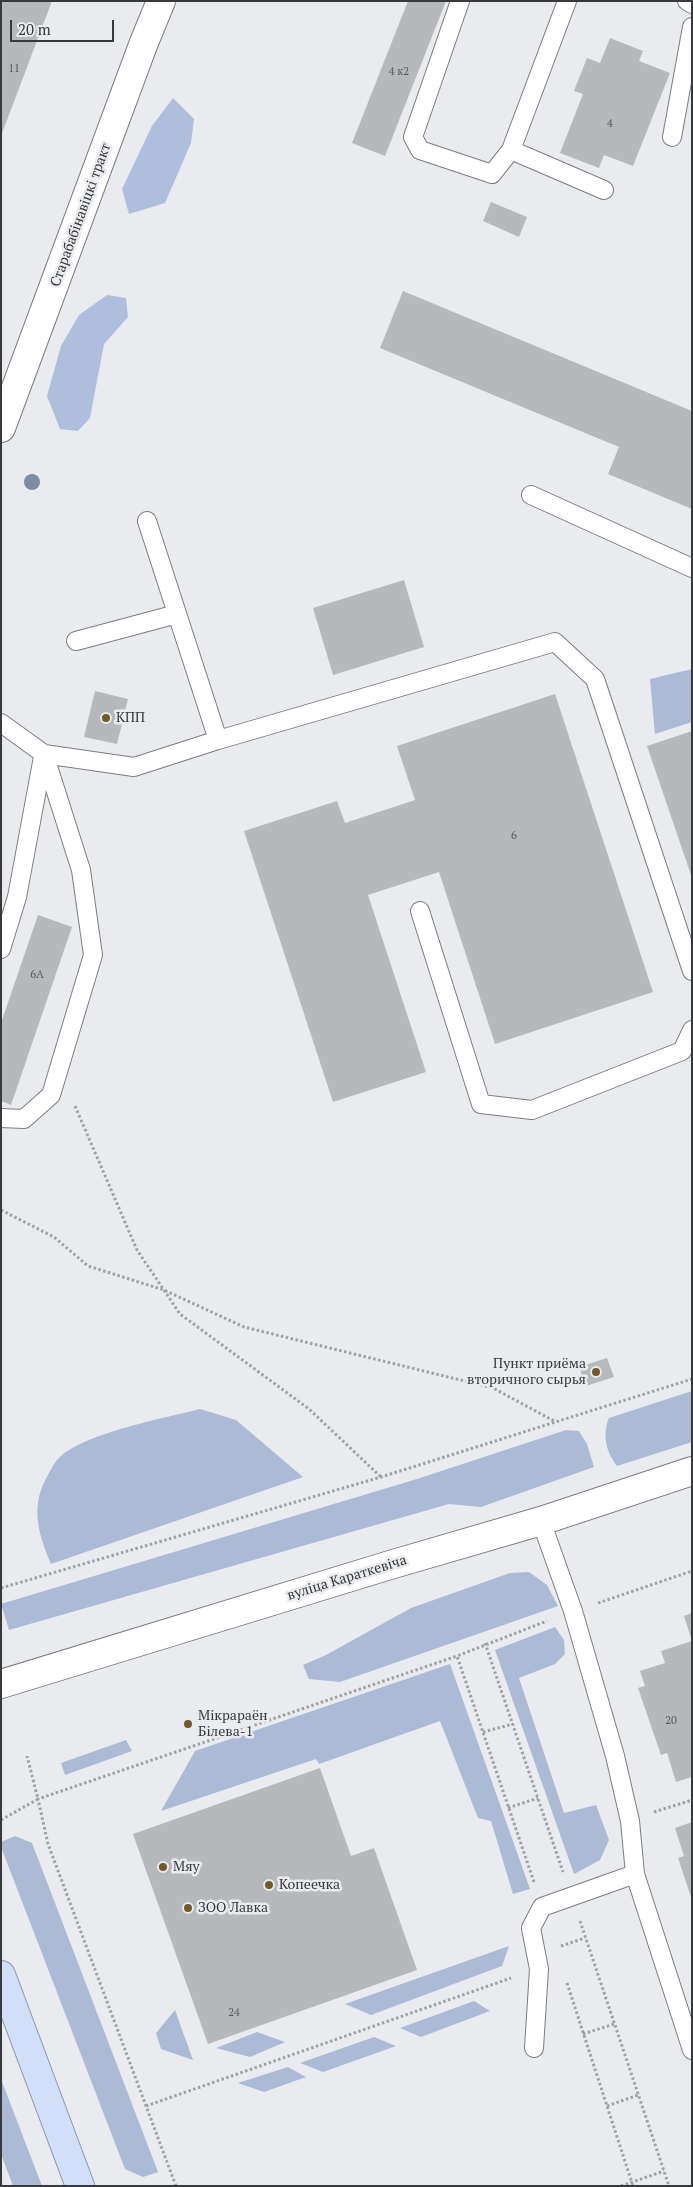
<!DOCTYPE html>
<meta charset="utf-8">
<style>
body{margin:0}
#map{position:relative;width:693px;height:2187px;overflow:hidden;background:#e9ebef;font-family:"PT Serif",serif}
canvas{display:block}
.frame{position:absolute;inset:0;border:2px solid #38393a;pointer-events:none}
.scale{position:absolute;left:10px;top:20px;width:104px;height:22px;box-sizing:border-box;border:2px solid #38393a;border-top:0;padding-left:6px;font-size:15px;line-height:18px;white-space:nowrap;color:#38393a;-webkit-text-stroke:4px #e9ebef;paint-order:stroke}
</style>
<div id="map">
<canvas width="693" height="2187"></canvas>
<div class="frame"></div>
<div class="scale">20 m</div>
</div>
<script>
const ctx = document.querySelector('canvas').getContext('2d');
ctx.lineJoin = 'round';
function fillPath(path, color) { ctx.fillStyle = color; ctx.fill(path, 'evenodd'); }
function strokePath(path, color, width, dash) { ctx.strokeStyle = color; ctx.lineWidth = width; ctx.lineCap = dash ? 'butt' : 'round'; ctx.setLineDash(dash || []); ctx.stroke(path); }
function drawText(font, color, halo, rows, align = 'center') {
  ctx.font = font + ' "PT Serif",serif'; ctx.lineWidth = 5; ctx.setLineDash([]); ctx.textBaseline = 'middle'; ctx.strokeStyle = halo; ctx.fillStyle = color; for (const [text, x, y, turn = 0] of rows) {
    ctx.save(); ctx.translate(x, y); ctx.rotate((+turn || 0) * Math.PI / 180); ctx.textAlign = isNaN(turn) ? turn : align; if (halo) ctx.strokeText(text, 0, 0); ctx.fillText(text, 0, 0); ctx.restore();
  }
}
fillPath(new Path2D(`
 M692 669V722L655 734 650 679Z
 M692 1391V1442L617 1466C606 1451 602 1436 609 1418Z
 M200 1409 236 1420 303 1477 51 1564C37 1531 30 1505 49 1473 52 1468 55 1461 60 1457 85 1433 165 1418 200 1409Z
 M566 1430 579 1431 587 1444 594 1467 481 1507 449 1504 9 1630 1 1604 417 1479Z
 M529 1572 547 1585 558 1606 340 1682 309 1679 303 1665 326 1655 411 1608 510 1573Z
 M555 1627 564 1640 565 1654 555 1664 519 1678 564 1813 596 1805 609 1840 600 1860 574 1874 495 1650Z
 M450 1664 530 1889 513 1894 491 1821 478 1818 440 1721 319 1764 316 1759 161 1811 195 1751Z
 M126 1740 132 1751 65 1775 61 1763Z
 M15 1836 32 1843 158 2172 143 2177 125 2169 1 1847V1842Z
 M509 1946 502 1966 371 2015 345 2004Z
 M474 2001 490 2011 421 2037 400 2028Z
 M175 2010 193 2060 161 2049 156 2033Z
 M257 2032 285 2042 250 2057 216 2048Z
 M374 2037 396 2046 323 2072 300 2063Z
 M288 2067 306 2077 264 2092 238 2083Z
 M1 2079 42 2186H13L1 2154Z`), '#acbad6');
fillPath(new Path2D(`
 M173 98 194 119 191 143 165 203 129 214 122 189 152 126Z
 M107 295 126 298 128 317 104 344 90 418 78 431 60 429 47 396 61 346 79 315Z`), '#afbedc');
fillPath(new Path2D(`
 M1 1H52L1 136Z
 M408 1H446L385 156 352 143Z
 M610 38 643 51 639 61 670 73 633 166 604 155 599 168 560 153 583 94 574 91 587 58 600 63Z
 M491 202 527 217 519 237 483 221Z
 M403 291 692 411V509L608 474 619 447 380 348Z
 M404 580 424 647 333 675 313 608Z
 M95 691 128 699 117 744 84 737Z
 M555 694 653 992 495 1044 439 872 368 895 426 1072 333 1102 244 831 337 801 345 823 415 800 397 746Z
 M692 731V875H691L647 746Z
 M38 915 72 927 11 1105 1 1101V1023Z
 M607 1358 614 1377 586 1386 579 1367Z
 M692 1613V1638H691L684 1616Z
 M692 1641V1777L676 1782 667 1753 661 1755 638 1688 645 1686 640 1671 665 1663 661 1651Z
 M320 1768 351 1856 374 1848 417 1970 208 2044 133 1834Z
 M692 1822V1897H691L678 1858 684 1856 675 1828Z`), '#b6b8bb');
const service = new Path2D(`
 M460 1 413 137 420 150 492 174 511 150 567 1
 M687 1 692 4
 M672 137 692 27
 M511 150 604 190
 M531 495 692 568
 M147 521 218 740
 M76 641 177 614
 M1 723 44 754 134 767 218 740 555 642 595 679 692 971
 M420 911 481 1104 532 1110 682 1051 692 1030
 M1 949 17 897 43 757
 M1 1118 24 1119 51 1095 93 955 81 870 44 754
 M541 1521 573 1611 615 1756 630 1821 635 1874 692 2050
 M534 2048 539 1969 531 1928 542 1907 635 1874`);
const minor = new Path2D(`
 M1 428 143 45 161 1`);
const tertiary = new Path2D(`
 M1 1684 390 1565 541 1521 692 1471`);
const primary = new Path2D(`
 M1 1975 80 2186`);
strokePath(service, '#7c7d80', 20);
strokePath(minor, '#7c7d80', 30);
strokePath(tertiary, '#7c7d80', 30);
strokePath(primary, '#8a97b2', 30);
strokePath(new Path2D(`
 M75 1106 137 1250 180 1314 309 1409 381 1477
 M1 1210 54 1237 88 1266 164 1290 244 1327 493 1388 556 1422
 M1 1588 381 1477 692 1379
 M598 1603 692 1571
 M485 1643 563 1872
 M483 1732 513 1724
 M508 1808 538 1798
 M654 1812 692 1800
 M1 1820 38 1799 27 1756
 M534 1882 457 1656 547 1621
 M580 1921 669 2186
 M561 1946 585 1938
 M567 1983 633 2186
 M583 2034 614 2024
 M146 2106 511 1978
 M607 2106 638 2095
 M176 2186 48 1844 38 1799 457 1656
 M621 2186 664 2171`), '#9fa1a3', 3, [2.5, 2.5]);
strokePath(service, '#fff', 18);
strokePath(minor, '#fff', 28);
strokePath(tertiary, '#fff', 28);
strokePath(primary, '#d3dff8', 28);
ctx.fillStyle = '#7f8ba3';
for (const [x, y] of [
 [32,482]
]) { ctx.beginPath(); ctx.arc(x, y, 8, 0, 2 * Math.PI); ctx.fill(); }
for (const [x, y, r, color] of [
 [106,718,5,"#705a2a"],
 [596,1372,5,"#705a2a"],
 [188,1724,5,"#705a2a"],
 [163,1867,5,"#705a2a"],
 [269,1885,5,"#705a2a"],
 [188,1908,5,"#705a2a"]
]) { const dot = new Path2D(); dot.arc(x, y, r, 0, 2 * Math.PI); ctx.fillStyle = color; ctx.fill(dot); strokePath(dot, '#e9ebef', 2); }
drawText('11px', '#58595a', null, [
 ["11",14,69],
 ["4 к2",399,72],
 ["4",610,124],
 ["6",514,836],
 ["6А",37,975],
 ["20",671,1721],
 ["24",234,2013]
]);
drawText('14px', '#38393a', '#e9ebef', [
 ["Старабабінавіцкі тракт",81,215,-70],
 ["вуліца Караткевіча",347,1578,-17]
]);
drawText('14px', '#38393a', '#e9ebef', [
 ["КПП",116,718],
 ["Пункт приёма",586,1364,"right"],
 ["вторичного сырья",586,1380,"right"],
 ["Мікрараён",198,1716],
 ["Білева-1",198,1732],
 ["Мяу",173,1867],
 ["Копеечка",279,1885],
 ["ЗОО Лавка",198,1908]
], 'left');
</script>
